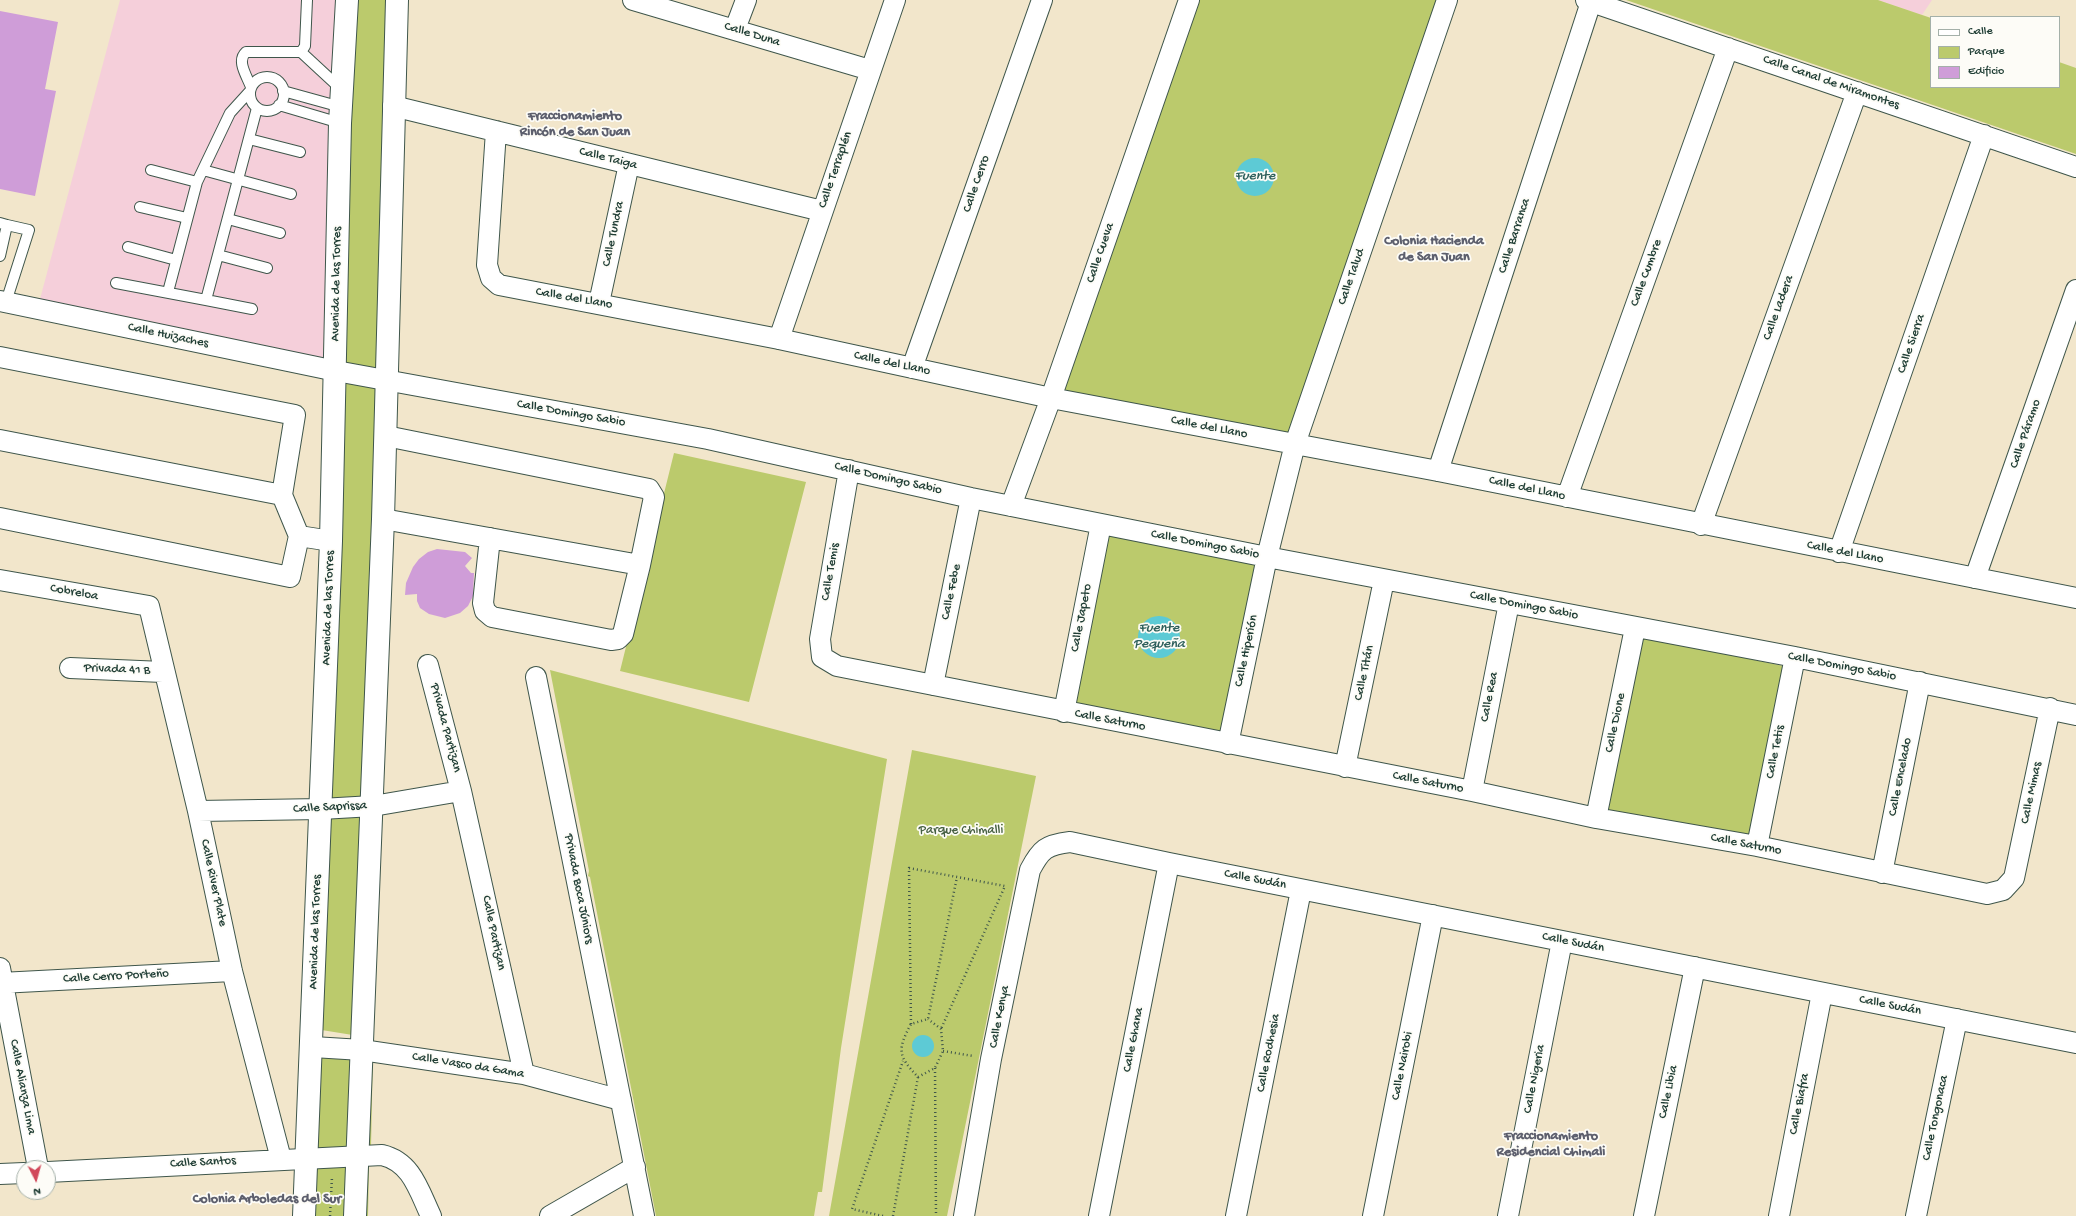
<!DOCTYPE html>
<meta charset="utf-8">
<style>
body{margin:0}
#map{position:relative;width:2076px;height:1216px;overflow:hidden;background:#f2e6cb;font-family:"Gochi Hand",sans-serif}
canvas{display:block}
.legend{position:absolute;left:1930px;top:16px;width:130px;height:72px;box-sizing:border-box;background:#fdfcf7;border:1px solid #a4b0a9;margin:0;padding:5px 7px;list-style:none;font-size:12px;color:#1f3d34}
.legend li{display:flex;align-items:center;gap:8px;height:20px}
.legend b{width:20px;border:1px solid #a4b0a9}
.north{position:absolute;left:16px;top:1160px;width:40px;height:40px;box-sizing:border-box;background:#fdfcf7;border:1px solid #a4b0a9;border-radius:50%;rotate:174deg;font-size:11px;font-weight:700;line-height:16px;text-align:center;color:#1f3d34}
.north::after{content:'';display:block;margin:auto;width:14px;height:18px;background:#d1495b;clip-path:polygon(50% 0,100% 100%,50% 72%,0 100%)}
</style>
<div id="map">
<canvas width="2076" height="1216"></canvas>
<ul class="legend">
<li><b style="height:5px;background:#fff"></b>Calle</li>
<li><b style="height:11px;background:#bbca6c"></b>Parque</li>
<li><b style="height:11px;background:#cf9dd8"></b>Edificio</li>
</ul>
<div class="north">N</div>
</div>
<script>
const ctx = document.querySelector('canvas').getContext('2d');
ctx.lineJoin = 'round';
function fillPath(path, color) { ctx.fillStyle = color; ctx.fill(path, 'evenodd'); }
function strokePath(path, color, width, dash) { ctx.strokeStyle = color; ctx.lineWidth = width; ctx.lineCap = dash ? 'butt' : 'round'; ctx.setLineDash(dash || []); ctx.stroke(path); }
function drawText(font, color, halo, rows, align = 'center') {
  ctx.font = font + ' "Gochi Hand",sans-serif'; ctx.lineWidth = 3.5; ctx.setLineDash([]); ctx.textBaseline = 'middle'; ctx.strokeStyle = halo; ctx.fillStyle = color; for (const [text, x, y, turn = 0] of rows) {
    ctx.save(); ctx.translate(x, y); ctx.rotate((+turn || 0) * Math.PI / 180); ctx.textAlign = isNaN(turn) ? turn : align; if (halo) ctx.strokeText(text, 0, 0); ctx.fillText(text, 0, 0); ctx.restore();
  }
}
fillPath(new Path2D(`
 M120 0H340L323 358 40 299Z
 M1878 0H1932L1922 15Z`), '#f5cfda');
fillPath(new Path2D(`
 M352 0H392L379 370 341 362Z
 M1196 0H1442L1289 437 1059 397Z
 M1626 0H1878L1931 18V87H2059V62L2076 68V154Z
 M337 377 385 386 376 800 313 803Z
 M674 453 806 482 749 702 620 671Z
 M1105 529 1264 559 1227 742 1065 711Z
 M1640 636 1788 667 1750 848 1600 817Z
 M550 670 887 759 841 1048 822 1192H818L814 1216H656L590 877 588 876 589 871Z
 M912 750 1036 776 947 1216H829Z
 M375 809 365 1037 303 1027 314 813Z
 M303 1038 373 1048 371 1147 299 1151Z
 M369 1164 368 1216H296L299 1168Z`), '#bbca6c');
fillPath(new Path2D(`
 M1236 177a19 19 0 1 1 38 0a19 19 0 1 1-38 0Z
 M1138 637a21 21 0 1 1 42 0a21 21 0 1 1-42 0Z
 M912 1046a11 11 0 1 1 22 0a11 11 0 1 1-22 0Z`), '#5dcad5');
fillPath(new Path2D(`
 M0 11 58 22 45 89 56 91 35 196 0 189Z
 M437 549 465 552 472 558 465 566 471 573H474L473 596 468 606 460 613 445 618 429 614 420 608 417 601V594L405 595 406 583 413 567 419 559 428 552Z`), '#cf9dd8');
const service = new Path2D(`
 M301 52 341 89
 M250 94a17 17 0 1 1 34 0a17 17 0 1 1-34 0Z
 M251 87C247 76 236 61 246 52H301L305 46 307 0
 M283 91 341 107
 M279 105 340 123
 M249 139 300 152
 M151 170 197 182
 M203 170 291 194
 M140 207 187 218
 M228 219 280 233
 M0 223 7 225 0 256
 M128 247 176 260
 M218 255 267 268
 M116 283 206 300 257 108
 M168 292 197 182 230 113 250 91
 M206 300 252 309
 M6 302 29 230 7 225`);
const minor = new Path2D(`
 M633 0 870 70
 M1586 0 2076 167
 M735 29 746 0
 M393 106 822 211
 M496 131 487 265 491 278 499 285 779 339 1051 398 1438 471 2076 598
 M0 301 336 371 708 439 971 498 1267 557 1795 657 2076 715
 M599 303 629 164
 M779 339 895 0
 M0 357 295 415 282 495 299 536 290 577 0 518
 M912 368 1042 0
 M386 436 649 489 654 497 640 565 623 634 618 639 611 640 492 617 485 611 483 603 490 538
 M0 440 282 495
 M849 470 820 639 822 657 837 666 1472 791 1596 818 1757 846 1987 894 2003 890 2014 878 2050 708
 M1438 471 1591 2
 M1567 497 1728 48
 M1011 506 1051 398 1189 0
 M383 519 640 565
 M1701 525 1857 92
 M299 536 331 541
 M1839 552 1984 135
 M1975 578 2076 290
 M0 580 149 606 198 811 232 971 281 1159
 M428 665 461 791 524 1074
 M70 668 163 672
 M536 677 644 1216
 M933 685 971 498
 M1064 712 1101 524
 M1228 744 1267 557 1295 444 1447 0
 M1345 767 1384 580
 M1472 791 1509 603
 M198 811 321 809 373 806 461 791
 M1596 818 1635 628
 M1757 846 1795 657
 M1882 873 1920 682
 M0 968 38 1168
 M0 983 232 971
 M313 1047 362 1050 524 1074 621 1100
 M48 1172 382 1155C412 1162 419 1191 431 1216
 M0 1174 24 1173
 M550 1216 635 1167
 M964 1216 991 1059 1030 870C1041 849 1046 845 1070 842L1169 863 2076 1043
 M1099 1216 1169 863
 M1236 1216 1301 890
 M1373 1216 1433 915
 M1508 1216 1562 941
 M1644 1216 1695 967
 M1779 1216 1822 993
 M1916 1216 1957 1019`);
const tertiary = new Path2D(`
 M304 1216 331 541 340 123 347 0
 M355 1216 383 519 397 0`);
strokePath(service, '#3f564b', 12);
strokePath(minor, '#3f564b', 22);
strokePath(tertiary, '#3f564b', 24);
strokePath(new Path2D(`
 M911 1024 909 868 1005 886 941 1029
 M943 1051 973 1056
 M935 1068 936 1216
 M918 1077 935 1068 943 1051 941 1029 928 1019
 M330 1216 332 1177
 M883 1216 852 1209 903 1061
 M893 1216 918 1077C898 1056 897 1050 911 1024L928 1019 957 877`), '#3f564b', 2.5, [1, 3]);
strokePath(service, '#fff', 10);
strokePath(minor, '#fff', 20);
strokePath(tertiary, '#fff', 22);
drawText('13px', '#1f3d34', '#fdfcf7', [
 ["Calle Duna",752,35,17],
 ["Calle Canal de Miramontes",1831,83,19],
 ["Calle Taiga",608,159,14],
 ["Calle Terraplén",836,170,-71],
 ["Calle Cerro",977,184,-71],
 ["Calle Tundra",614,234,-78],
 ["Calle Barranca",1515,236,-72],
 ["Calle Cueva",1101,253,-71],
 ["Calle Cumbre",1647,273,-70],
 ["Calle Talud",1352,277,-71],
 ["Avenida de las Torres",337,284,-89],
 ["Calle del Llano",574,299,10],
 ["Calle Ladera",1779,308,-70],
 ["Calle Huizaches",168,336,12],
 ["Calle Sierra",1912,344,-71],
 ["Calle del Llano",892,364,12],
 ["Calle Domingo Sabio",571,414,10],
 ["Calle del Llano",1209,428,11],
 ["Calle Páramo",2026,434,-71],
 ["Calle Domingo Sabio",888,479,13],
 ["Calle del Llano",1527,489,12],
 ["Calle Domingo Sabio",1205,545,11],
 ["Calle del Llano",1845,553,11],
 ["Calle Temis",831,572,-80],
 ["Calle Febe",952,592,-78],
 ["Cobreloa",74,593,10],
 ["Calle Domingo Sabio",1524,606,11],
 ["Avenida de las Torres",329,608,-88],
 ["Calle Japeto",1082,618,-79],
 ["Calle Hiperión",1247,651,-78],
 ["Calle Domingo Sabio",1842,667,11],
 ["Privada 41 B",117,670,2],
 ["Calle Titán",1365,673,-78],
 ["Calle Rea",1490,697,-79],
 ["Calle Saturno",1110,721,11],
 ["Calle Dione",1616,723,-78],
 ["Privada Partizan",445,728,75],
 ["Calle Tetis",1776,752,-79],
 ["Calle Encelado",1901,777,-79],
 ["Calle Saturno",1428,783,11],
 ["Calle Mimas",2032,793,-78],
 ["Calle Saprissa",330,808,-3],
 ["Calle Saturno",1746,845,11],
 ["Calle Sudán",1255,880,11],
 ["Calle River Plate",213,883,78],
 ["Privada Boca Júniors",578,889,79],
 ["Avenida de las Torres",316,932,-88],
 ["Calle Partizan",493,933,78],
 ["Calle Sudán",1573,943,11],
 ["Calle Cerro Porteño",116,977,-3],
 ["Calle Sudán",1890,1006,11],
 ["Calle Kenya",1000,1017,-79],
 ["Calle Ghana",1134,1040,-79],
 ["Calle Rodhesia",1269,1053,-79],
 ["Calle Vasco da Gama",468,1066,9],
 ["Calle Nairobi",1403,1066,-79],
 ["Calle Nigeria",1535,1079,-79],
 ["Calle Alianza Lima",22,1087,79],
 ["Calle Libia",1669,1092,-78],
 ["Calle Biafra",1800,1104,-79],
 ["Calle Tongonaca",1936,1118,-78],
 ["Calle Santos",203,1163,-3]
]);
drawText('13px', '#466042', '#fdfcf7', [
 ["Parque Chimalli",961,831]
]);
drawText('bold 14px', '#5d5f6d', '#fdfcf7', [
 ["Fraccionamiento",575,117],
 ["Rincón de San Juan",575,133],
 ["Colonia Hacienda",1434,242],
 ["de San Juan",1434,258],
 ["Fraccionamiento",1551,1137],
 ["Residencial Chimali",1551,1153],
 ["Colonia Arboledas del Sur",267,1200]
]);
drawText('italic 14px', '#2e605c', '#fdfcf7', [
 ["Fuente",1255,177],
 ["Fuente",1159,629],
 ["Pequeña",1159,645]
]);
</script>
